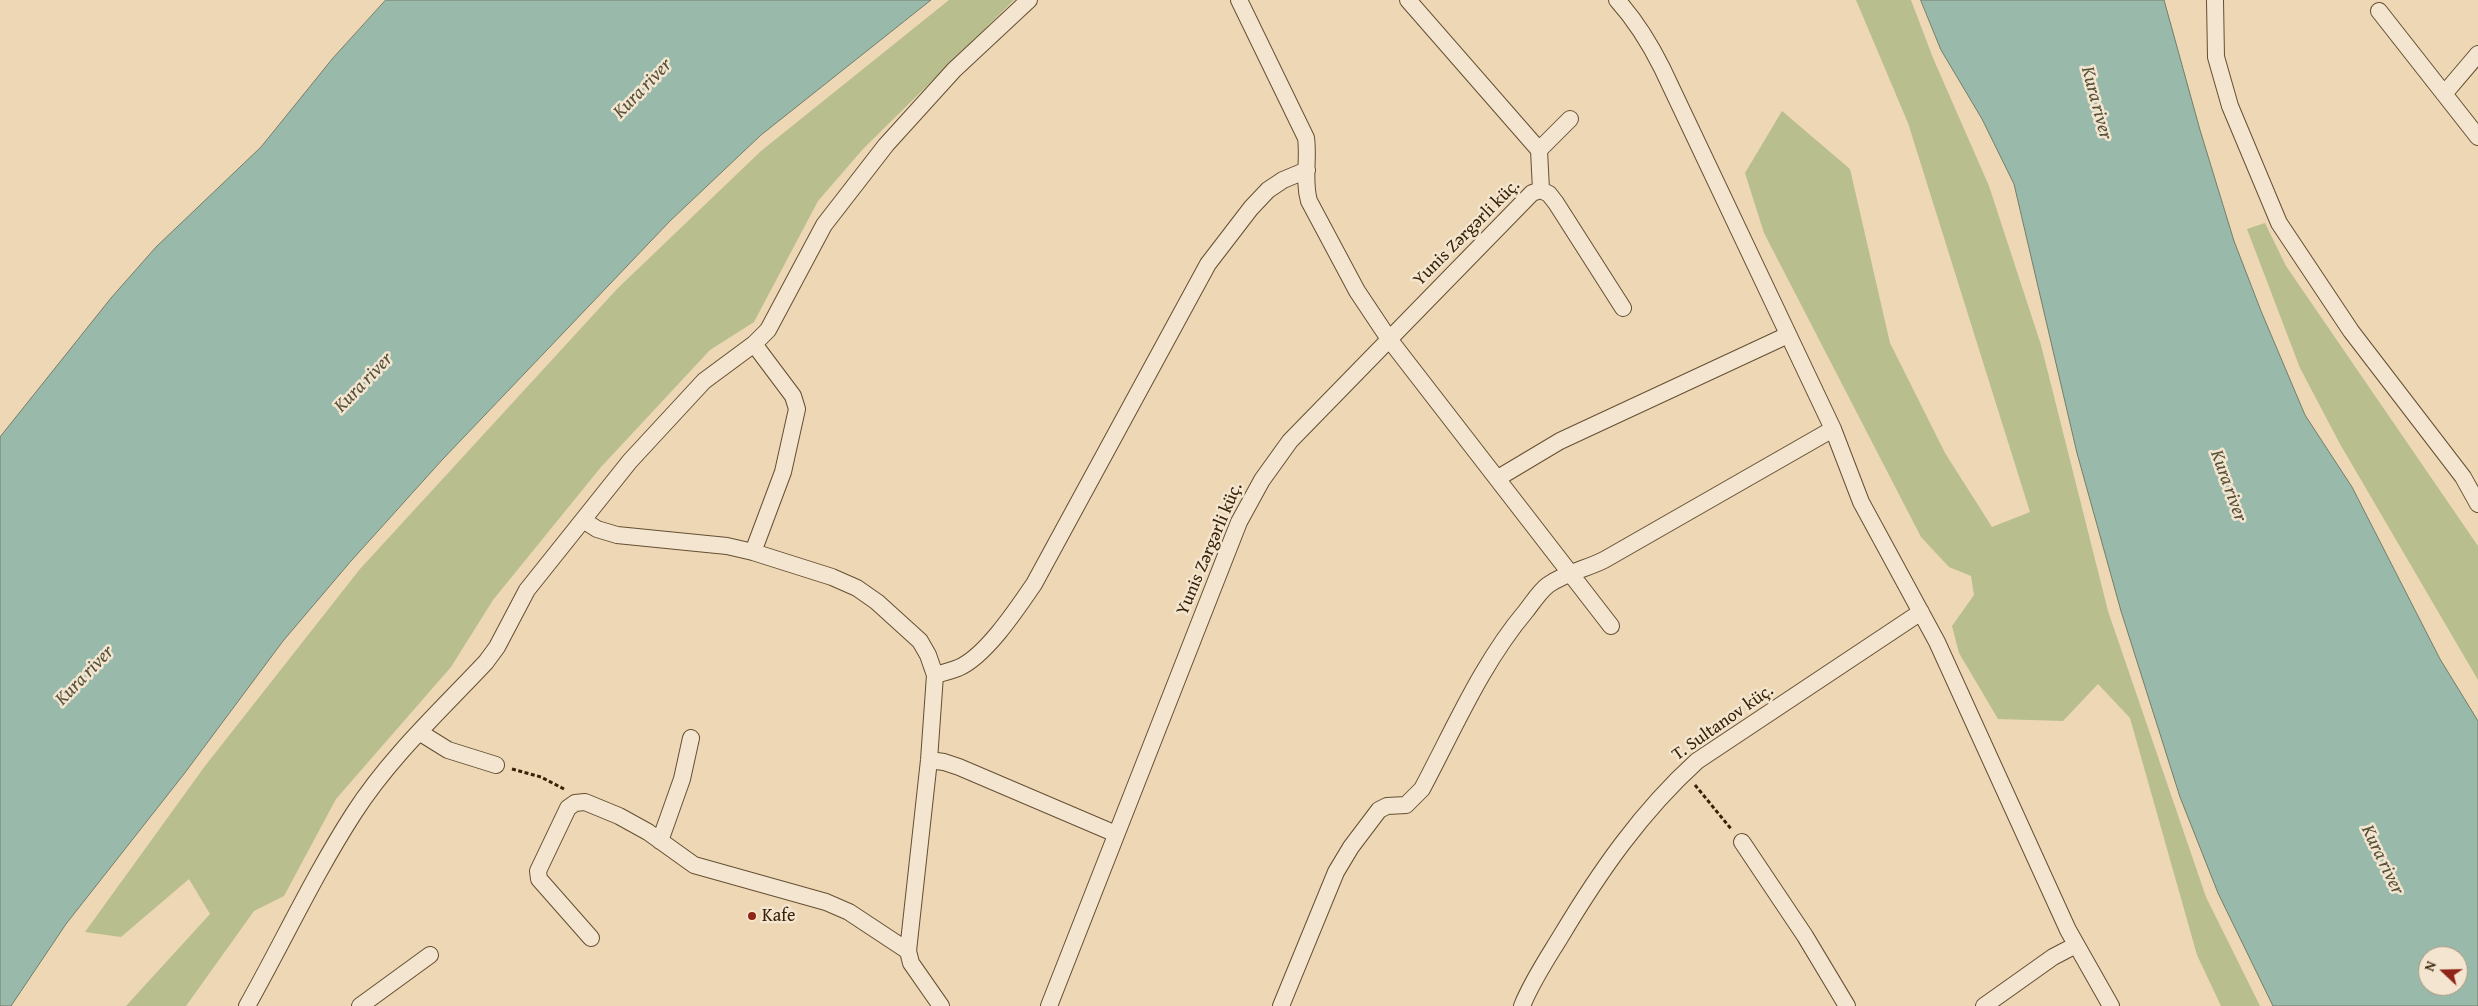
<!DOCTYPE html>
<meta charset="utf-8">
<style>
body{margin:0}
#map{position:relative;width:2478px;height:1006px;overflow:hidden;background:#edd7b5;font-family:"Gentium Book Plus",serif}
canvas{display:block}
.north{position:absolute;left:2418px;top:946px;width:50px;height:50px;box-sizing:border-box;background:#f3e5cf;border:1px solid #a8977f;border-radius:50%;rotate:291deg;font-size:14px;font-weight:700;line-height:20px;text-align:center;color:#382207}
.north::after{content:'';display:block;margin:auto;width:18px;height:22px;background:#8f2418;clip-path:polygon(50% 0,100% 100%,50% 72%,0 100%)}
</style>
<div id="map">
<canvas width="2478" height="1006"></canvas>
<div class="north">N</div>
</div>
<script>
const ctx = document.querySelector('canvas').getContext('2d');
ctx.lineJoin = 'round';
function fillPath(path, color) { ctx.fillStyle = color; ctx.fill(path, 'evenodd'); }
function strokePath(path, color, width, dash) { ctx.strokeStyle = color; ctx.lineWidth = width; ctx.lineCap = dash ? 'butt' : 'round'; ctx.setLineDash(dash || []); ctx.stroke(path); }
function drawText(font, color, halo, rows, align = 'center') {
  ctx.font = font + ' "Gentium Book Plus",serif'; ctx.lineWidth = 5; ctx.setLineDash([]); ctx.textBaseline = 'middle'; ctx.strokeStyle = halo; ctx.fillStyle = color; for (const [text, x, y, turn = 0] of rows) {
    ctx.save(); ctx.translate(x, y); ctx.rotate((+turn || 0) * Math.PI / 180); ctx.textAlign = isNaN(turn) ? turn : align; if (halo) ctx.strokeText(text, 0, 0); ctx.fillText(text, 0, 0); ctx.restore();
  }
}
fillPath(new Path2D(`
 M949 0H1014L863 149 818 201 754 322 710 350 601 467 493 600 451 667 336 799 284 896 254 911 186 1006H126L210 914 189 879 121 937 85 932 205 766 360 569 617 289 761 151Z
 M1856 0H1911L1933 58 1989 186 2041 345 2108 611 2206 897 2260 1006H2221L2197 955 2130 718 2098 684 2063 721 1998 719 1959 653 1952 626 1974 595 1971 576 1949 567 1921 537 1764 233 1745 173 1782 111 1850 169 1890 343 1945 453 1992 527 2030 512 1908 123Z
 M2265 223 2286 266 2478 546V680L2340 444 2300 368 2247 229Z`), '#b8be8e');
const water = new Path2D(`
 M386 0H931L761 135 670 221 442 460 351 561 283 641 184 774 66 924 11 1006H0V437L111 298 156 247 261 147 333 58Z
 M1921 0H2164L2200 130 2234 241 2261 311 2305 415 2352 487 2440 659 2478 721V1006H2273L2218 893 2180 797 2121 611 2077 453 2014 184 1982 119 1941 50ZM2428 956H2458V986H2428Z`);
fillPath(water, '#99baab');
strokePath(water, '#727d69', 1);
const minor = new Path2D(`
 M1239 0 1306 138C1309 159 1303 180 1309 201L1357 291 1389 339 1611 626
 M1408 0 1539 150 1541 190
 M1617 0C1636 21 1649 42 1662 68L1833 429 1861 502 1937 642 2068 930 2111 1006
 M2215 0 2216 57 2230 106 2279 223 2351 331 2463 477 2478 504
 M2379 11 2478 137
 M2444 94 2478 54
 M1539 150 1570 119
 M1498 478 1560 441 1788 335
 M583 520 597 529 617 535 727 546 753 552 832 577 857 588 877 602 920 641 928 655 935 675 929 760 908 951 911 963 941 1006
 M753 552 783 472 797 409 793 396 754 344
 M935 675C942 673 950 671 958 668 985 657 1017 609 1034 584L1208 264 1251 208 1268 190 1283 180 1307 170
 M419 732 448 750 496 765
 M929 760 944 762 959 767 1116 834
 M660 841 682 779 691 738
 M1742 842 1805 936 1847 1006
 M591 938 539 879 538 871 568 808 575 803 585 802 619 816 648 832 694 865 826 902 849 912 908 951
 M247 1006C283 942 314 875 354 813 390 757 440 711 486 662L497 647 527 590 630 461 704 381 754 344 768 330 824 225 886 145 954 70 1029 0
 M360 1006 430 955
 M1049 1006 1239 522 1262 480 1290 441 1532 193 1541 190 1549 194 1556 203 1623 308
 M1281 1006 1336 872 1351 847 1379 810 1387 806 1406 805 1422 789C1454 729 1482 663 1526 611 1533 602 1540 591 1548 585 1565 573 1586 569 1604 560L1833 429
 M1522 1006C1532 981 1547 959 1561 936 1600 871 1641 812 1697 761L1921 612
 M1984 1006 2053 957 2076 945`);
strokePath(minor, '#654f32', 18);
strokePath(new Path2D(`
 M512 769 541 777 566 790
 M1695 785 1732 830`), '#382207', 3, [4, 2.5]);
strokePath(minor, '#f3e5cf', 16);
for (const [x, y, r, color] of [
 [752,916,5,"#8f2418"]
]) { const dot = new Path2D(); dot.arc(x, y, r, 0, 2 * Math.PI); ctx.fillStyle = color; ctx.fill(dot); strokePath(dot, '#f3e5cf', 2); }
drawText('18px', '#382207', '#f3e5cf', [
 ["Yunis Zərgərli küç.",1467,233,-45],
 ["Yunis Zərgərli küç.",1210,549,-67],
 ["T. Sultanov küç.",1723,723,-35]
]);
drawText('18px', '#382207', '#f3e5cf', [
 ["Kafe",762,916]
], 'left');
drawText('italic 19px', '#555038', '#f3e5cf', [
 ["Kura river",643,89,-46],
 ["Kura river",2096,103,75],
 ["Kura river",364,383,-46],
 ["Kura river",2228,486,70],
 ["Kura river",85,676,-46],
 ["Kura river",2382,860,64]
]);
</script>
